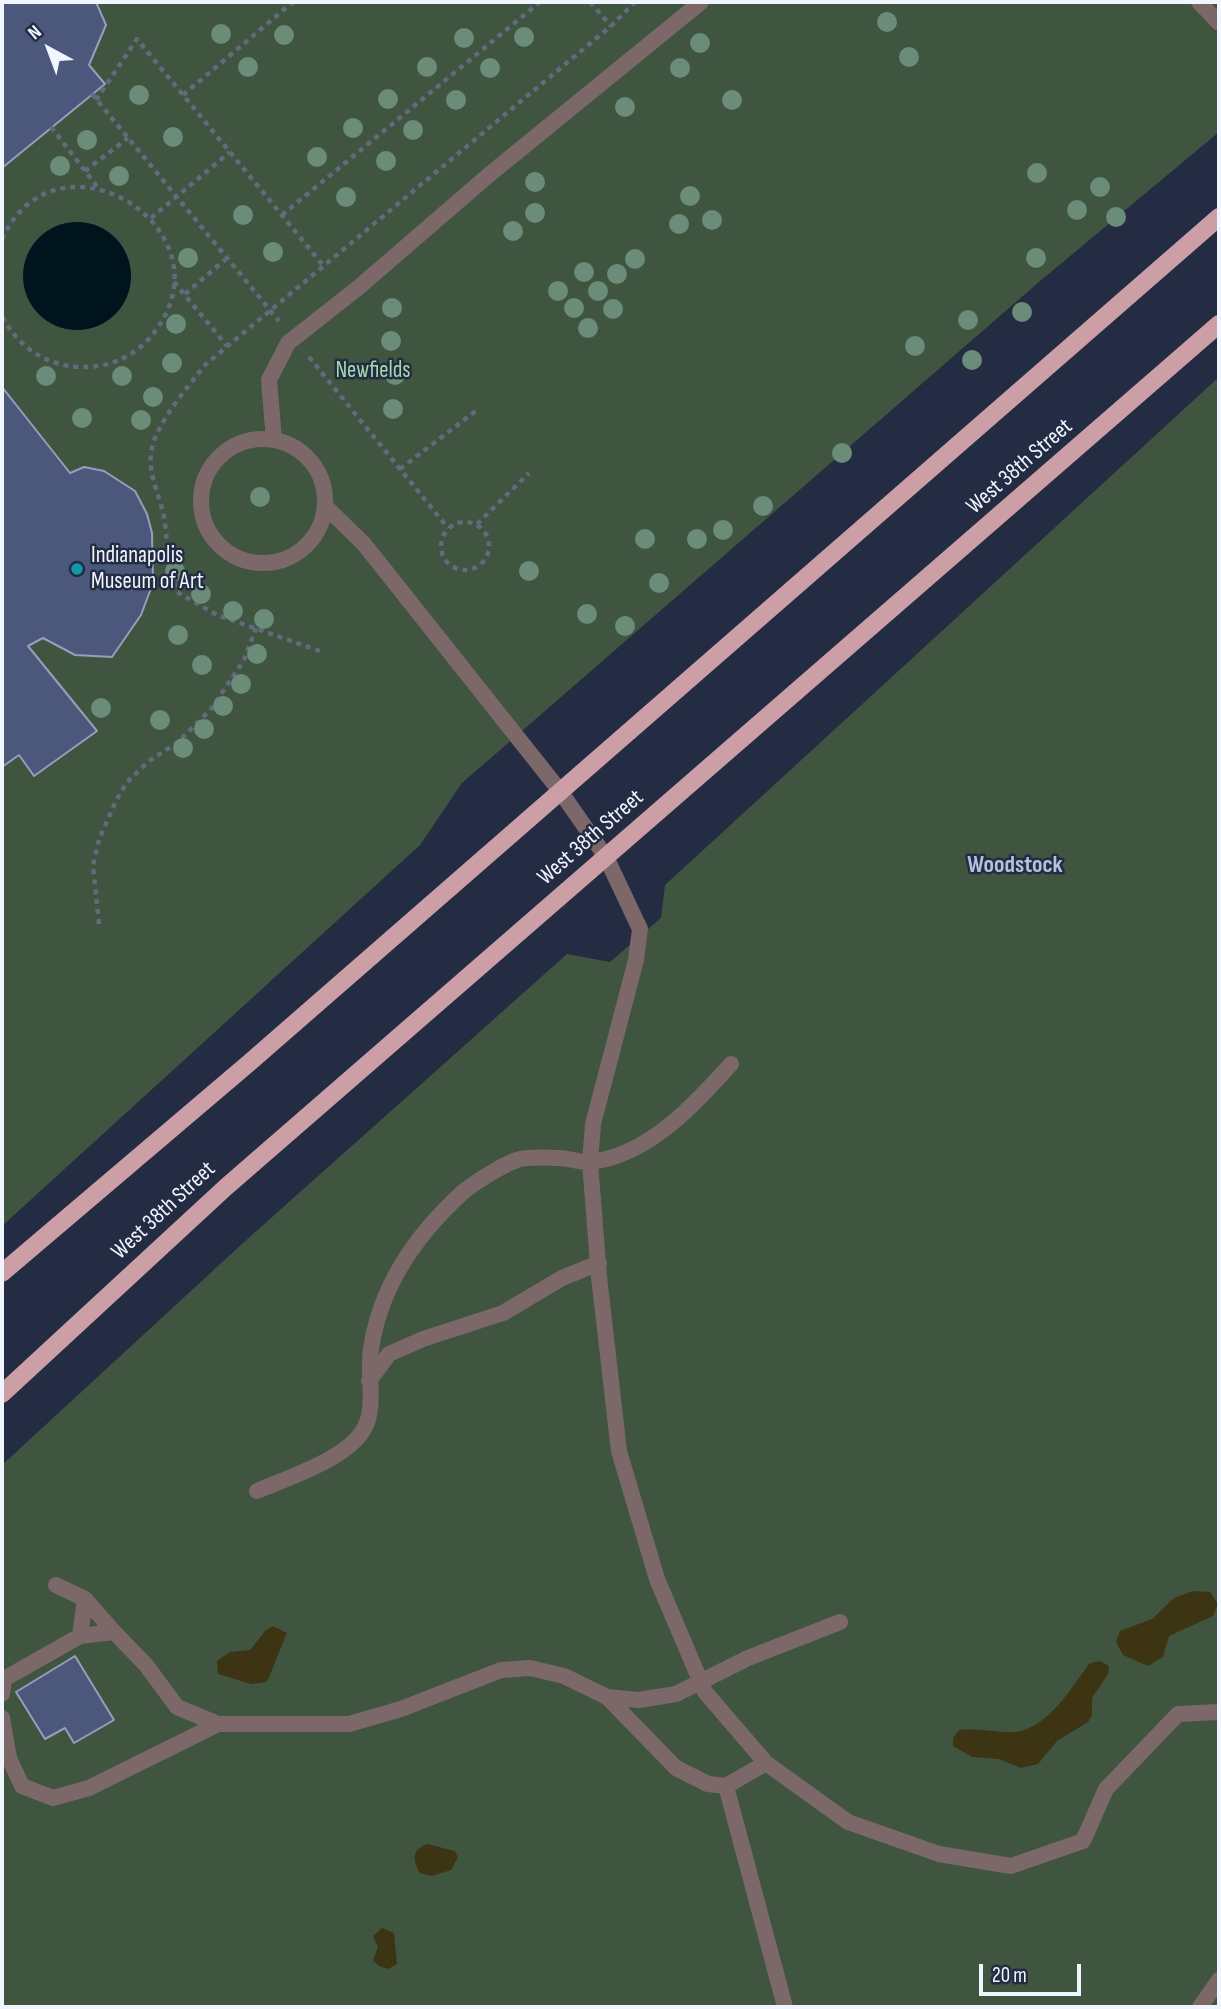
<!DOCTYPE html>
<style>
body{margin:0}
#map{position:relative;width:1221px;height:2009px;overflow:hidden;background:#242c43;font-family:"Sofia Sans Condensed",sans-serif}
canvas{display:block}
.frame{position:absolute;inset:0;border:4px solid #f1f5fe;pointer-events:none}
.north{position:absolute;left:14px;top:14px;width:70px;height:70px;-webkit-text-stroke:5px #242c43;paint-order:stroke;rotate:319deg;font-size:19px;font-weight:700;line-height:28px;text-align:center;color:#f1f5fe}
.north::after{content:'';display:block;margin:auto;width:24px;height:32px;background:#f1f5fe;clip-path:polygon(50% 0,100% 100%,50% 72%,0 100%)}
.scale{position:absolute;left:979px;top:1964px;width:102px;height:32px;box-sizing:border-box;border:4px solid #f1f5fe;border-top:0;padding-left:9px;font-size:21px;line-height:24px;white-space:nowrap;color:#f1f5fe;-webkit-text-stroke:5px #242c43;paint-order:stroke}
</style>
<div id="map">
<canvas width="1221" height="2009"></canvas>
<div class="frame"></div>
<div class="north">N</div>
<div class="scale">20 m</div>
</div>
<script>
const ctx = document.querySelector('canvas').getContext('2d');
ctx.lineJoin = 'round';
function fillPath(path, color) { ctx.fillStyle = color; ctx.fill(path, 'evenodd'); }
function strokePath(path, color, width, dash) { ctx.strokeStyle = color; ctx.lineWidth = width; ctx.lineCap = dash ? 'butt' : 'round'; ctx.setLineDash(dash || []); ctx.stroke(path); }
function drawText(font, color, halo, rows, align = 'center') {
  ctx.font = font + ' "Sofia Sans Condensed",sans-serif'; ctx.lineWidth = 5; ctx.setLineDash([]); ctx.textBaseline = 'middle'; ctx.strokeStyle = halo; ctx.fillStyle = color; for (const [text, x, y, turn = 0] of rows) {
    ctx.save(); ctx.translate(x, y); ctx.rotate((+turn || 0) * Math.PI / 180); ctx.textAlign = isNaN(turn) ? turn : align; if (halo) ctx.strokeText(text, 0, 0); ctx.fillText(text, 0, 0); ctx.restore();
  }
}
fillPath(new Path2D(`
 M2 2H1219V132L1039 282 462 783 420 845 2 1226Z
 M1219 377V2007H2V1465L243 1243 567 954 610 962 661 918 665 885Z`), '#3f5540');
fillPath(new Path2D(`
 M1193 1591 1210 1592 1218 1604 1213 1616 1169 1636 1163 1657 1148 1666 1123 1655 1116 1642 1120 1631 1152 1619 1174 1598Z
 M273 1626 287 1633 267 1682 251 1684 218 1674 217 1661 230 1652 250 1650 266 1630Z
 M1100 1661 1109 1666 1108 1674 1092 1698V1716L1088 1722 1057 1741 1038 1764 1021 1768 999 1759 972 1757 953 1746V1738L959 1730C978 1727 996 1733 1015 1732 1048 1729 1072 1686 1090 1663Z
 M427 1844 455 1851 458 1857 451 1870 432 1876 420 1873C412 1860 412 1849 427 1844Z
 M382 1928 394 1933 397 1964 388 1969 379 1966 373 1960 378 1947 373 1936Z`), '#3d3414');
fillPath(new Path2D(`
 M23 276a54 54 0 1 1 108 0a54 54 0 1 1-108 0Z`), '#00141d');
const building = new Path2D(`
 M2 2H96L106 25 89 65 105 84 2 168Z
 M2 387 70 473 84 467 104 471 135 491 147 514 152 533 153 583 141 615 112 657 75 655 43 638 28 646 97 731 34 776 19 755 2 767Z
 M75 1656 114 1720 74 1743 65 1728 45 1739 16 1692Z`);
fillPath(building, '#4b587c');
strokePath(building, '#959fbb', 2);
strokePath(new Path2D(`
 M590 2 611 26
 M92 94 279 321
 M183 95 293 2
 M96 100 137 39 322 264
 M51 127 99 189
 M85 171 128 138
 M282 215 540 2
 M151 218 230 152
 M2 239C57 119 236 230 153 334 137 355 109 368 83 367 47 367 18 347 2 316
 M174 282 227 346
 M185 294 227 258
 M309 357 448 528
 M400 469 477 410
 M441 546a24 24 0 1 1 48 0a24 24 0 1 1-48 0Z
 M477 524 529 473
 M320 651 217 615 177 592C167 566 168 549 165 523 162 499 148 477 151 453 155 424 188 387 205 365L611 26 635 2
 M99 924 93 866 99 839 116 801 127 782 149 761 178 742 211 709 244 660 256 628`), '#636a7d', 4.5, [5, 5]);
strokePath(new Path2D(`
 M1199 2 1219 23
 M201 501a62 62 0 1 1 124 0a62 62 0 1 1-124 0Z
 M274 440 269 380 288 343 359 287 490 174 701 2
 M326 507 364 544 560 791 606 857 640 929 636 960 593 1124 590 1162 599 1277 619 1451 657 1579 705 1692 766 1763 848 1822 939 1854 1011 1866 1083 1841 1106 1789 1178 1714 1219 1712
 M369 1381 389 1354 423 1339 503 1313 562 1278 599 1263
 M257 1491C287 1478 350 1458 365 1427 376 1405 367 1374 371 1349 380 1286 416 1235 462 1193 472 1184 504 1164 517 1160 528 1156 547 1158 559 1158 569 1158 580 1163 590 1162 648 1156 695 1104 731 1064
 M56 1585 85 1599 114 1632
 M80 1636 85 1599
 M2 1694 4 1679 80 1636 114 1632 146 1665 177 1707 218 1724H349L401 1709 501 1670 530 1668 564 1676 607 1697 676 1768 708 1784 726 1786 766 1763
 M607 1697 639 1700 676 1694 748 1658 840 1622
 M2 1718 9 1758 22 1786 53 1798 89 1788 218 1724
 M726 1786 785 2007
 M1200 2007 1219 1980`), '#7c6769', 16);
strokePath(new Path2D(`
 M2 1273 249 1063 1219 217
 M2 1394 226 1187 1219 324`), '#cb9fa5', 18);
ctx.fillStyle = '#6a8c79';
for (const [x, y] of [
 [887,22],
 [221,34],
 [284,35],
 [524,37],
 [464,38],
 [700,43],
 [909,57],
 [248,67],
 [427,67],
 [490,68],
 [680,68],
 [139,95],
 [388,99],
 [456,100],
 [732,100],
 [625,107],
 [353,128],
 [413,130],
 [173,137],
 [87,140],
 [317,157],
 [386,161],
 [60,166],
 [1037,173],
 [119,176],
 [535,182],
 [1100,187],
 [690,196],
 [346,197],
 [1077,210],
 [535,213],
 [243,215],
 [1116,217],
 [712,220],
 [679,224],
 [513,231],
 [273,252],
 [188,258],
 [1036,258],
 [635,259],
 [584,272],
 [617,274],
 [558,291],
 [598,291],
 [392,308],
 [574,308],
 [613,309],
 [1022,312],
 [968,320],
 [176,324],
 [588,328],
 [391,341],
 [915,346],
 [972,360],
 [172,363],
 [395,375],
 [46,376],
 [122,376],
 [153,397],
 [393,409],
 [82,418],
 [141,420],
 [842,453],
 [260,497],
 [763,506],
 [723,530],
 [645,539],
 [697,539],
 [175,571],
 [529,571],
 [659,583],
 [201,594],
 [233,611],
 [587,614],
 [264,619],
 [625,626],
 [178,635],
 [257,654],
 [202,665],
 [241,684],
 [223,706],
 [101,708],
 [160,720],
 [204,729],
 [183,748]
]) { ctx.beginPath(); ctx.arc(x, y, 10, 0, 2 * Math.PI); ctx.fill(); }
for (const [x, y, r, color] of [
 [77,569,7,"#0f9aa8"]
]) { const dot = new Path2D(); dot.arc(x, y, r, 0, 2 * Math.PI); ctx.fillStyle = color; ctx.fill(dot); strokePath(dot, '#242c43', 2.5); }
drawText('23px', '#a4daa6', '#242c43', [
 ["Newfields",373,371]
]);
drawText('23px', '#f1f5fe', '#242c43', [
 ["West 38th Street",1020,467,-41],
 ["West 38th Street",591,838,-41],
 ["West 38th Street",164,1211,-43]
]);
drawText('23px', '#f1f5fe', '#242c43', [
 ["Indianapolis",91,556],
 ["Museum of Art",91,582]
], 'left');
drawText('bold 24px', '#b5c0dd', '#242c43', [
 ["Woodstock",1015,866]
]);
</script>
